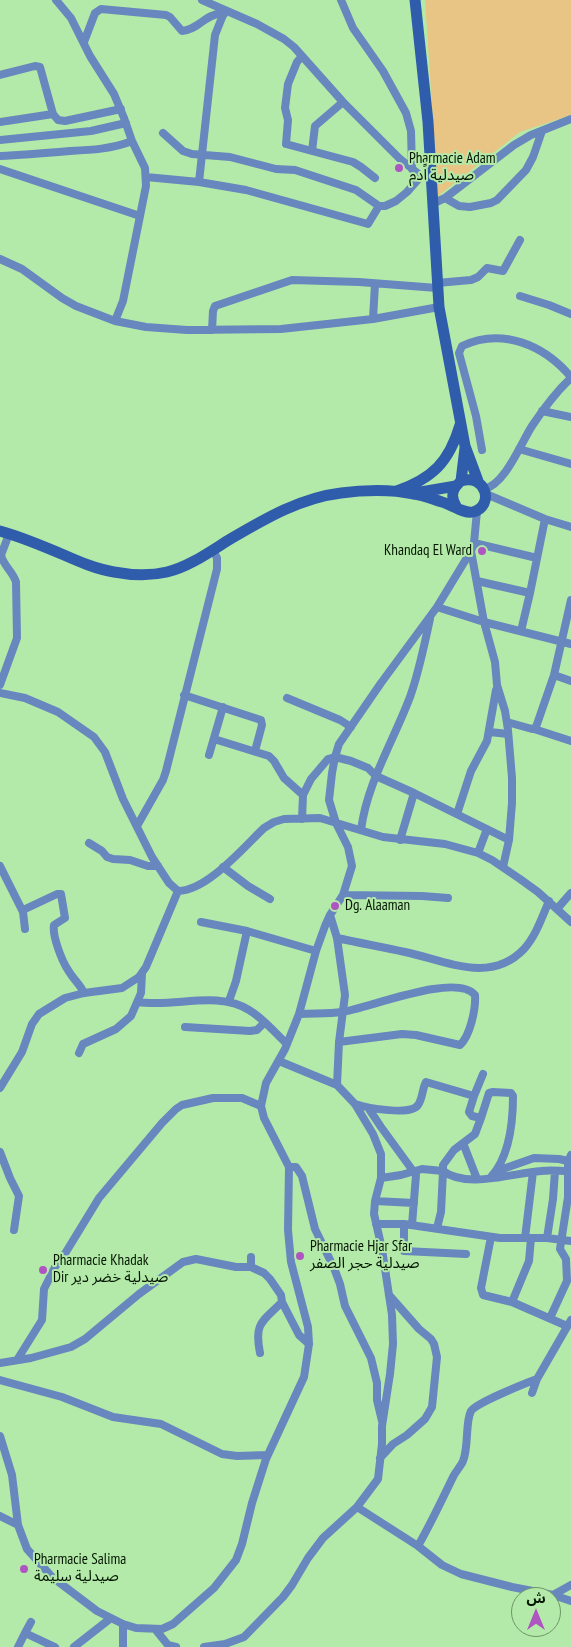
<!DOCTYPE html>
<meta charset="utf-8">
<style>
body{margin:0}
#map{position:relative;width:571px;height:1647px;overflow:hidden;background:#b4eaa9;font-family:"PT Sans Narrow","Noto Sans Arabic",sans-serif}
canvas{display:block}
.north{position:absolute;left:511px;top:1587px;width:50px;height:50px;box-sizing:border-box;background:#b4eaa9;border:1px solid #6d9566;border-radius:50%;rotate:0deg;font-size:14px;font-weight:700;line-height:20px;text-align:center;color:#031501}
.north::after{content:'';display:block;margin:auto;width:18px;height:22px;background:#ae55c1;clip-path:polygon(50% 0,100% 100%,50% 72%,0 100%)}
</style>
<div id="map">
<canvas width="571" height="1647"></canvas>
<div class="north">ش</div>
</div>
<script>
const ctx = document.querySelector('canvas').getContext('2d');
ctx.lineJoin = 'round';
function fillPath(path, color) { ctx.fillStyle = color; ctx.fill(path, 'evenodd'); }
function strokePath(path, color, width, dash) { ctx.strokeStyle = color; ctx.lineWidth = width; ctx.lineCap = dash ? 'butt' : 'round'; ctx.setLineDash(dash || []); ctx.stroke(path); }
function drawText(font, color, halo, rows, align = 'center') {
  ctx.font = font + ' "PT Sans Narrow","Noto Sans Arabic",sans-serif'; ctx.lineWidth = 4; ctx.setLineDash([]); ctx.textBaseline = 'middle'; ctx.strokeStyle = halo; ctx.fillStyle = color; for (const [text, x, y, turn = 0] of rows) {
    ctx.save(); ctx.translate(x, y); ctx.rotate((+turn || 0) * Math.PI / 180); ctx.textAlign = isNaN(turn) ? turn : align; if (halo) ctx.strokeText(text, 0, 0); ctx.fillText(text, 0, 0); ctx.restore();
  }
}
fillPath(new Path2D(`
 M425 0H571V115L520 132 438 196Z`), '#e8c485');
strokePath(new Path2D(`
 M56 0 71 18 90 56 114 94 124 118 132 141 145 168 146 186 140 216
 M202 0 257 24 284 39 294 47 343 102 399 158 421 176 431 179
 M341 0 353 28 383 71 406 113 411 131 412 169
 M84 42 95 13 101 9 166 15 170 17 182 31C199 30 206 12 224 14
 M302 56 297 62 288 84 285 108 288 120 286 144 353 162 361 167 375 178
 M0 75 35 66 40 67 53 114 58 120 65 121 121 109
 M0 122 53 114
 M163 133 183 151 192 154 230 157 276 169 295 170 356 190 379 206H385L396 201 407 192 421 176
 M0 140 91 131 126 123
 M312 151 315 126 343 102
 M0 156C24 155 47 153 70 151 91 150 112 149 132 141
 M0 169 140 216 123 301 115 321
 M146 177 199 182 246 190 368 224 379 206
 M199 182 215 35 225 10
 M445 198 459 206 470 207 491 203 497 200 526 170 533 157 542 131
 M432 204 445 198 514 145 531 135 571 119
 M0 259 22 269 62 298 76 306 115 321 146 327 187 330 281 329 373 319 439 307
 M437 283 471 280 478 277 487 268 503 271 520 240
 M520 296 549 305 571 314
 M373 319 375 284
 M212 330 213 311 215 306 292 280 359 282 437 288
 M542 411 571 417
 M519 449 571 464
 M482 450 476 416 459 353 462 346C502 327 544 345 571 377
 M484 489C505 485 521 443 532 426 544 408 556 392 571 378
 M486 494 545 519 571 527
 M474 543 537 558
 M471 551 484 622 495 662 497 685 505 711 508 730 512 778V803L509 840 503 867
 M477 581 530 593
 M437 607 484 622 571 644
 M521 631 530 593 545 519
 M554 675 571 681
 M0 685 17 638 16 582C13 572 3 565 1 555L9 534
 M0 693 25 698 58 712 94 737 105 752 123 799 152 857 169 883 178 891C207 891 244 847 264 828L274 822 284 819 320 818 383 837 445 844 478 853 492 860 520 879 538 892 571 922
 M184 695 261 720 262 725 255 751
 M287 698 340 720 351 727
 M507 722 532 729 536 727 554 675 571 600
 M534 729 571 741
 M490 732 508 734
 M214 739 269 756 274 761 284 778 303 795
 M209 755 223 707
 M457 814 471 771 487 741 496 690
 M302 819 303 795 311 779 328 759 335 757 351 761 368 768 376 776 414 793 509 840
 M137 826 163 780 166 771 217 569V558L213 550
 M361 830C367 783 393 742 410 697 419 672 424 646 430 619
 M400 840 414 793
 M89 843 102 851 107 857 113 859 130 860 148 866H158
 M478 853 487 829
 M0 866 23 912 25 929
 M223 867 248 886 270 899
 M343 895 422 896 448 898
 M557 909 571 893
 M23 910 57 894H61L65 918 54 925C52 936 62 961 68 970 73 979 80 984 84 993
 M201 922 247 931 316 951
 M337 938C360 943 382 947 405 952 444 960 490 985 524 949 536 936 542 917 549 901
 M229 1001 236 981 247 931
 M138 1002C175 1008 216 990 249 1010 263 1018 275 1033 287 1044
 M299 1014C313 1013 328 1014 342 1012 369 1008 456 972 475 995 476 1009 470 1036 460 1045L416 1035 402 1034 339 1042
 M185 1027 250 1031 257 1030 264 1023
 M79 1053 83 1044 116 1029 131 1016 141 993 142 973
 M279 1061 337 1085 339 1042 345 995 337 938 330 915
 M0 1088 22 1052 32 1024 39 1014 65 998 84 993 122 988 139 977 146 967 178 891
 M474 1096 469 1112 472 1116 481 1118 489 1093 493 1092 511 1093 513 1096C513 1122 509 1157 491 1177
 M355 1104C367 1108 411 1116 418 1105 423 1098 422 1089 426 1082L474 1096 483 1074
 M369 1109 381 1127 416 1175 412 1225
 M463 1143 477 1179
 M0 1152 10 1178 19 1196 14 1230
 M289 1167H296L302 1176 315 1229 334 1268 340 1284 345 1306 371 1358 377 1383V1400L382 1421
 M497 1171 534 1158 559 1159 568 1161 571 1155
 M381 1178 401 1175 422 1169 443 1171V1165L454 1150 475 1134 481 1118
 M375 1201 414 1203
 M376 1224H404L500 1238H547L571 1241
 M404 1224V1251L466 1254
 M437 1228 441 1212 443 1171C467 1189 513 1173 541 1171 550 1170 559 1171 568 1171V1161H571
 M491 1237 481 1288 483 1295 512 1302 567 1326
 M525 1238 533 1172
 M547 1238 553 1199 555 1171
 M251 1257V1267
 M512 1302 529 1261 531 1238
 M550 1318 567 1281 566 1259 560 1249 568 1197V1171
 M260 1353C254 1323 262 1322 282 1302
 M17 1360 42 1320 44 1289 55 1267 66 1252 99 1198 162 1123 176 1109 182 1105 213 1098H242L261 1106
 M0 1363 31 1358 71 1347 85 1339 139 1294 183 1262 196 1259 236 1267H251L264 1273 270 1279 281 1295 282 1302 299 1335 309 1344
 M0 1380 62 1397 113 1417 161 1424 222 1454 237 1456 267 1455
 M532 1393 537 1379 571 1320
 M0 1436 12 1475 18 1525 27 1549 52 1577 97 1611 123 1624 136 1628 162 1629 173 1624 214 1588 236 1560 242 1544 252 1503 266 1459 304 1377 309 1344 308 1327 291 1262 288 1230 289 1167 264 1118 261 1106 266 1083 285 1049 299 1014 316 951 325 926 330 915 343 895 352 866 348 847 336 823 329 800 332 773 335 757 339 744 381 683 437 607 471 551 474 543 477 511
 M380 1458 393 1444 407 1435 425 1419 432 1407 437 1357 434 1344 431 1339 419 1329 389 1295
 M357 1507 418 1546 442 1565 461 1574 512 1587 553 1595 571 1601
 M0 1516 18 1525
 M418 1546C431 1523 442 1500 453 1477 456 1471 461 1466 463 1461 469 1447 465 1422 471 1411 476 1403 526 1383 537 1379
 M553 1595 571 1585
 M123 1624V1647
 M155 1629 168 1645 176 1647
 M25 1633 31 1622
 M18 1647 25 1633 55 1647
 M74 1647 111 1618
 M204 1647 225 1644 244 1637 283 1597 292 1585 308 1558 323 1538 357 1507 378 1479 382 1444V1426L390 1374 393 1344 392 1315 382 1249 374 1214 375 1201 381 1178V1154L373 1134 355 1104 337 1085`), '#6787be', 8);
strokePath(new Path2D(`
 M415 0 428 122 439 307 465 446 478 481
 M461 481 465 448
 M397 491C433 478 449 462 460 425
 M415 493 456 486
 M0 531C22 537 43 546 64 555 80 562 96 569 114 572 130 575 150 576 167 572 188 567 208 553 227 541 263 520 299 498 341 493 362 490 392 489 413 494 423 495 432 499 442 502 452 505 464 514 473 512 495 506 486 473 461 481 452 489 450 496 456 506`), '#2f5dac', 11);
for (const [x, y, r, color] of [
 [399,168,5,"#ae55c1"],
 [482,551,5,"#ae55c1"],
 [335,906,5,"#ae55c1"],
 [300,1256,5,"#ae55c1"],
 [43,1270,5,"#ae55c1"],
 [24,1569,5,"#ae55c1"]
]) { const dot = new Path2D(); dot.arc(x, y, r, 0, 2 * Math.PI); ctx.fillStyle = color; ctx.fill(dot); strokePath(dot, '#b4eaa9', 2); }
drawText('15px', '#031501', '#b4eaa9', [
 ["Pharmacie Adam",409,159],
 ["صيدلية اًدم",409,176],
 ["Khandaq El Ward",472,551,"right"],
 ["Dg. Alaaman",345,906],
 ["Pharmacie Hjar Sfar",310,1247],
 ["صيدلية حجر الصفر",310,1264],
 ["Pharmacie Khadak",53,1261],
 ["Dir صيدلية خضر دير",53,1278],
 ["Pharmacie Salima",34,1560],
 ["صيدلية سليمة",34,1577]
], 'left');
</script>
